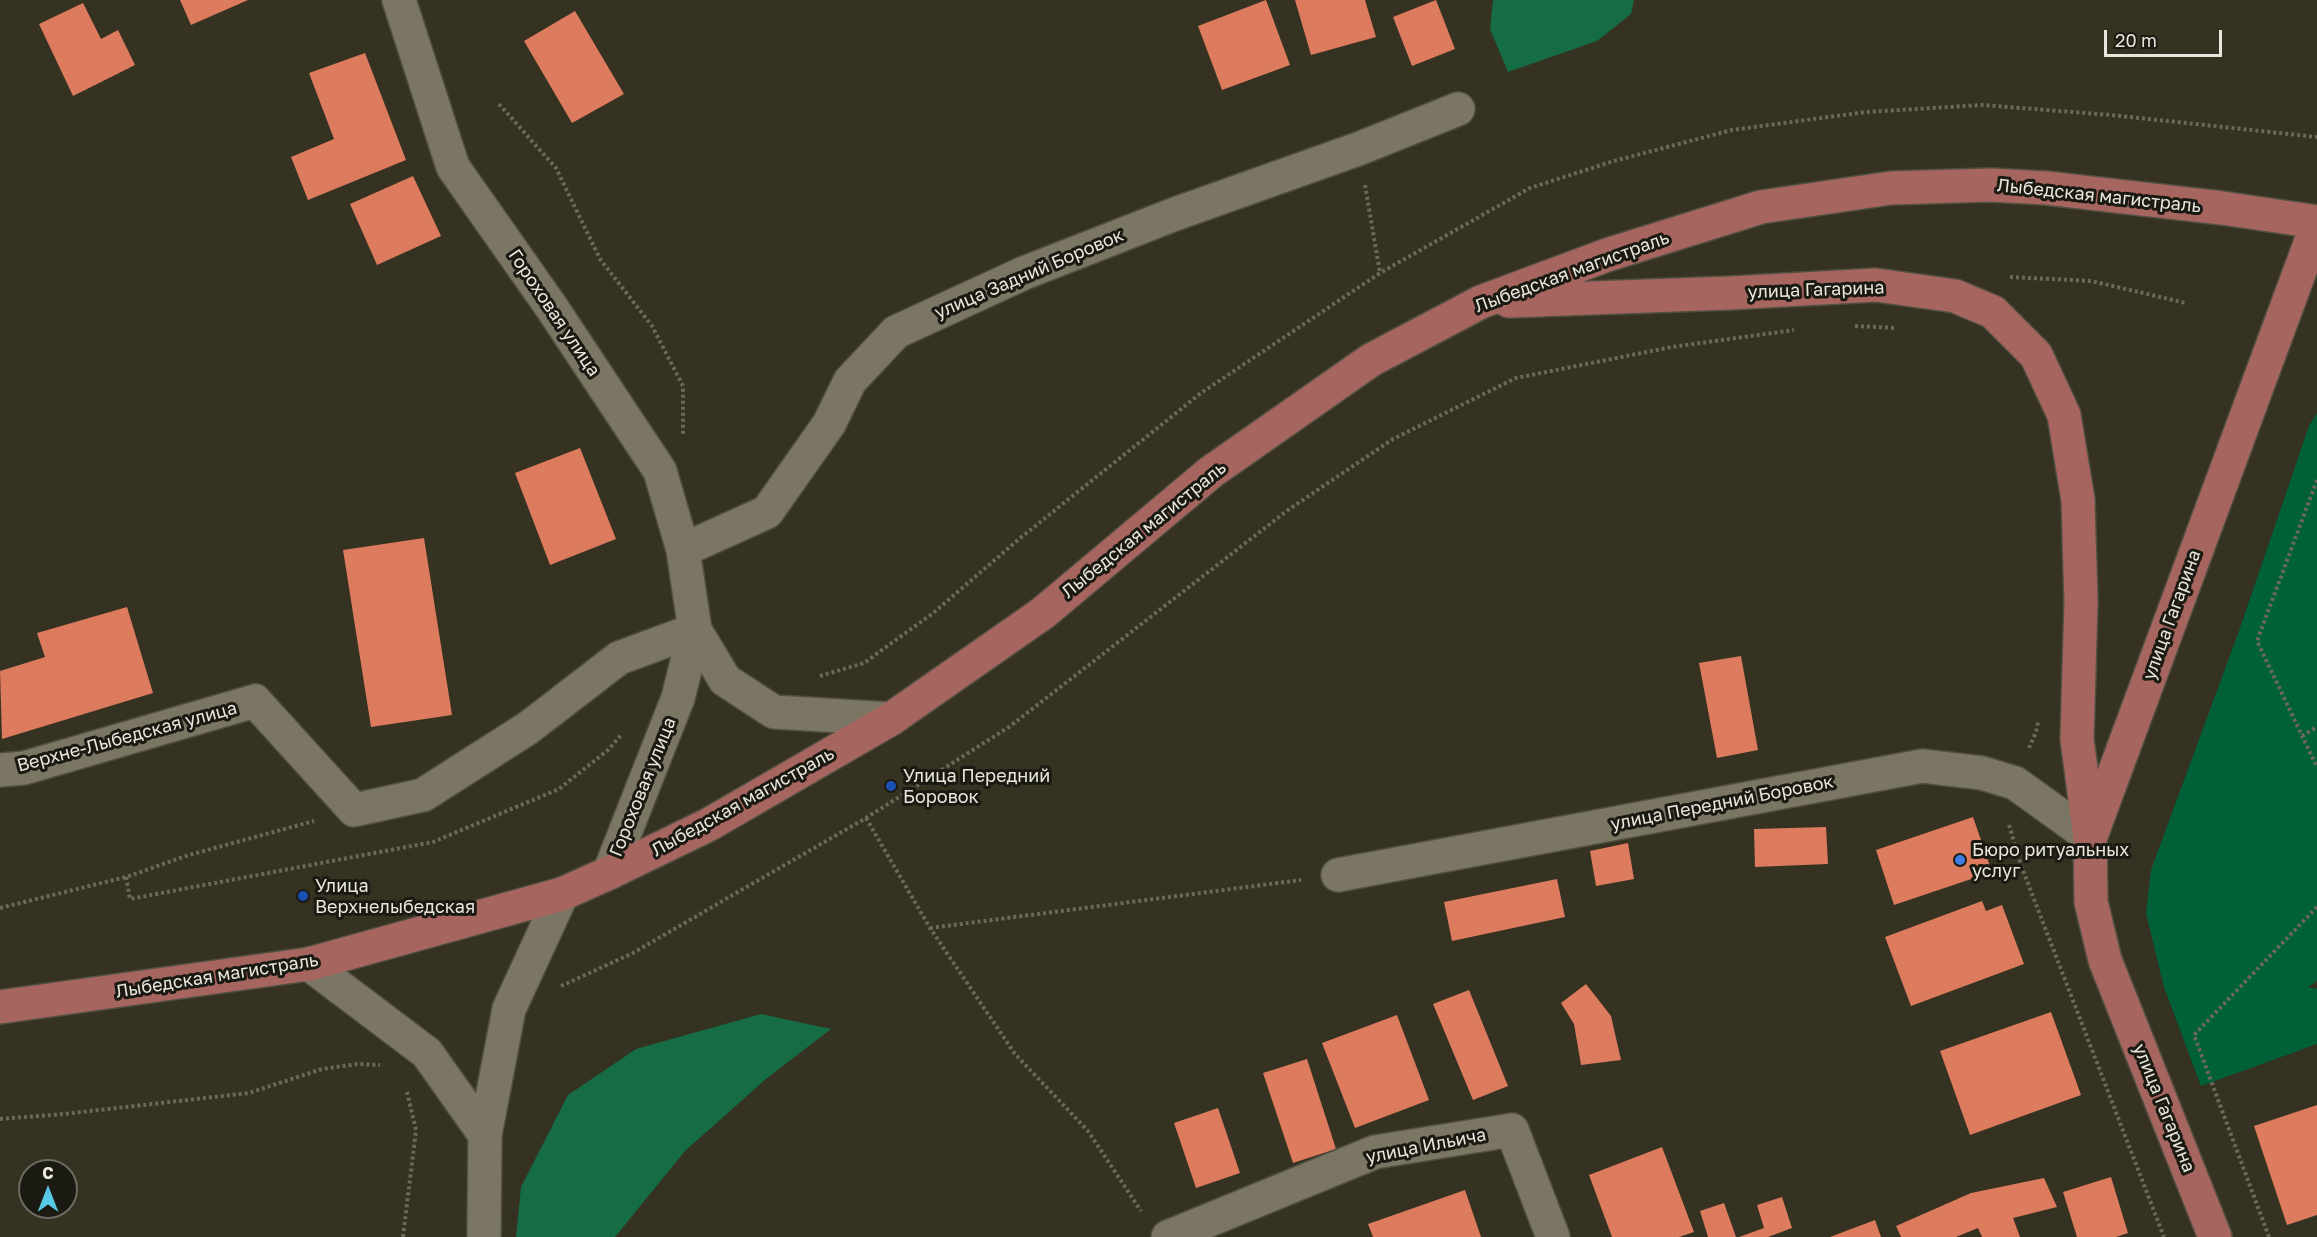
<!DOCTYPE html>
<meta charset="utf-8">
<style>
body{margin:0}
#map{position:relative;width:2317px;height:1237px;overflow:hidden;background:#363221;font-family:"Golos Text",sans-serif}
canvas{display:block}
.north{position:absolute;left:18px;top:1159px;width:60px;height:60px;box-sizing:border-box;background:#1b1a12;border:2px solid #6d6c63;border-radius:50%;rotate:0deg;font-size:16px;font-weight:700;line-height:24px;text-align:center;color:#e9e7dd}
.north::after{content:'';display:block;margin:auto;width:21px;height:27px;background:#59c8e5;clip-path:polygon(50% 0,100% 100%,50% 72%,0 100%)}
.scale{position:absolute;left:2104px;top:30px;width:118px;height:27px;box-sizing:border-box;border:3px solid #e9e7dd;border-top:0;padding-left:8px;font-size:18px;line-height:21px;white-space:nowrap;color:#e9e7dd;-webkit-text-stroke:4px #1b1a12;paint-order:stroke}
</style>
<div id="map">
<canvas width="2317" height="1237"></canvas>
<div class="north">С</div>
<div class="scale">20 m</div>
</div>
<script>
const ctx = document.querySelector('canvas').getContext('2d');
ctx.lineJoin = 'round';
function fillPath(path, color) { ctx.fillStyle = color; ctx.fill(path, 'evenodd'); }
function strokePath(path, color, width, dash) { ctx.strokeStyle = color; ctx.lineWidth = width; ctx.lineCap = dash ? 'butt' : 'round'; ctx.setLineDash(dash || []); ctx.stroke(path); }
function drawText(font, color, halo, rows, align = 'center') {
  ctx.font = font + ' "Golos Text",sans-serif'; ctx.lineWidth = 6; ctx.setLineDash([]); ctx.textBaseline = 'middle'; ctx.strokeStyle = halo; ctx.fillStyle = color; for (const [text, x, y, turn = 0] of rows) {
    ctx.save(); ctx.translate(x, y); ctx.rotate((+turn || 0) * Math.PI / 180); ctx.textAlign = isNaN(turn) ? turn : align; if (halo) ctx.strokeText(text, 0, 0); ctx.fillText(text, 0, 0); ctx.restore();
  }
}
fillPath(new Path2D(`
 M2317 413V981L2308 987 2317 989V1044L2201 1086 2164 987 2146 913 2151 870 2239 631 2309 426Z`), '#006139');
fillPath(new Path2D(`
 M1493 0H1634L1631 14 1597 41 1508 72 1490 29Z
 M761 1014 831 1029 766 1079 685 1151 615 1237H516L521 1187 568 1095 636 1049Z`), '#166c44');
fillPath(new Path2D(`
 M180 0H248L191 25Z
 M1266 0 1290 65 1222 90 1198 26Z
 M1295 0H1365L1376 37 1311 55Z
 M1436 0 1455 49 1412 66 1393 17Z
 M83 3 101 39 118 30 135 65 73 96 39 24Z
 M575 11 624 94 572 123 524 41Z
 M365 53 406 160 308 200 291 157 334 139 309 73Z
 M413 176 441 236 377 265 350 204Z
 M580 448 616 539 550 565 515 473Z
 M424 538 452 715 371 727 343 550Z
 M127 607 153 693 2 739 0 671 45 657 37 633Z
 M1741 656 1758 750 1717 758 1699 663Z
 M1973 817 1992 872 1894 905 1876 850Z
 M1826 827 1828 864 1755 867 1754 829Z
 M1628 843 1634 879 1596 886 1590 851Z
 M1557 879 1565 917 1452 941 1444 902Z
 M1982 901 1986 911 2002 905 2024 964 1911 1006 1885 937Z
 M1586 984 1611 1016 1621 1060 1581 1065 1574 1024 1561 1003Z
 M1469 990 1508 1086 1473 1100 1433 1004Z
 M2051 1012 2081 1095 1970 1135 1940 1051Z
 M1397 1015 1429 1100 1355 1128 1322 1043Z
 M1307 1059 1336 1149 1293 1163 1263 1073Z
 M2317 1105V1215L2287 1225 2254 1126Z
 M1218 1108 1240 1173 1196 1188 1174 1123Z
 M1662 1147 1694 1232 1679 1237H1612L1589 1175Z
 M2111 1177 2128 1233 2116 1237H2077L2063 1192Z
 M2044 1178 2057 1207 2013 1218 2020 1237H1982L1978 1228 1956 1237H1901L1896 1226 1971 1193Z
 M1465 1190 1481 1237H1373L1368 1224Z
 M1782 1197 1792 1228 1768 1237H1739L1764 1228 1757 1205Z
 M1724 1203 1736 1237H1708L1700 1211Z
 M1875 1220 1881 1237H1830Z`), '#dc7b5e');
const minor = new Path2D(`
 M399 0 453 167 552 308 660 471 683 550 695 630 678 698 609 873
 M683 550 767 512 829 424 850 381 896 332 1024 273 1175 214 1358 149 1458 109
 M695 630 725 680 774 712 891 719
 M0 770 24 768 255 701 354 810 423 795 528 728 619 658 695 630
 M1338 875 1922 766 1982 773 2015 783 2090 837
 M309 964 427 1053 485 1135
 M484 1237 485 1135 509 1009 562 894
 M1168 1237 1375 1152 1512 1130 1553 1237`);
const major = new Path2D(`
 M1509 301 1730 293 1876 285 1955 296 1993 312 2036 355 2064 415 2078 500 2081 602 2077 739 2090 837 2091 902 2105 960 2215 1237
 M2092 833 2317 225
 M0 1007 309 964 562 894 609 873 708 825 891 719 1043 613 1211 472 1371 360 1481 302 1607 255 1761 207 1891 188 1991 185 2046 188 2222 208 2317 222`);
strokePath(minor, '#524f41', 36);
strokePath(major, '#524f41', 36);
strokePath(new Path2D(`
 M499 104 556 168 600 259 652 326 683 386V435
 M1365 185 1380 273
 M2010 277 2091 281 2186 303
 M1855 326 1896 328
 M2317 480 2257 641 2317 767
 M820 676 864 663 932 614 1019 539 1201 393 1380 273 1530 188 1614 161 1732 130 1866 112 1982 105 2111 115 2317 137
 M2302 736 2317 727
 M2029 748 2036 732 2038 722
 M866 818 930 928 1015 1054 1088 1131 1141 1211
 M2009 825 2022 868 2164 1237
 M126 877 130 899 433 842 559 789 608 750 622 734
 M0 908 126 877 189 855 314 821
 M930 928 1301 880
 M561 986 633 953 738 892 866 818 1009 727 1288 510 1393 439 1516 378 1672 347 1794 330
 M0 1119 64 1114 249 1093 322 1069 358 1064 380 1065
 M403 1237 416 1130 407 1092
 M2269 1237 2194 1035 2317 907`), '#6c685a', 4, [3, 3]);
strokePath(minor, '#7b7664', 33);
strokePath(major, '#a6665f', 33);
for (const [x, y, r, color] of [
 [891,786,6,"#1a4fb4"],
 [1960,860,6,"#3f7fe0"],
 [303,896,6,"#1a4fb4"]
]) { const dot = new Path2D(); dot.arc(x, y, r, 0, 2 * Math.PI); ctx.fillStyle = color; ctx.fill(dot); strokePath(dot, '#1b1a12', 2); }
drawText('18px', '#e9e7dd', '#1b1a12', [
 ["Лыбедская магистраль",2099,196,6],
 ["Лыбедская магистраль",1572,272,-20],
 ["улица Задний Боровок",1029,274,-23],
 ["улица Гагарина",1816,290,-2],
 ["Гороховая улица",554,313,56],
 ["Лыбедская магистраль",1144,530,-39],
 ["улица Гагарина",2172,615,-70],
 ["Верхне-Лыбедская улица",127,737,-15],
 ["Гороховая улица",643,787,-68],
 ["Лыбедская магистраль",743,802,-29],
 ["улица Передний Боровок",1722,803,-11],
 ["Лыбедская магистраль",217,976,-9],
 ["улица Гагарина",2164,1108,68],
 ["улица Ильича",1426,1146,-11]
]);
drawText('18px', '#e9e7dd', '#1b1a12', [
 ["Улица Передний",903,776],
 ["Боровок",903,797],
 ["Бюро ритуальных",1972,850],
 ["услуг",1972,871],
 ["Улица",315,886],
 ["Верхнелыбедская",315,907]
], 'left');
</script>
